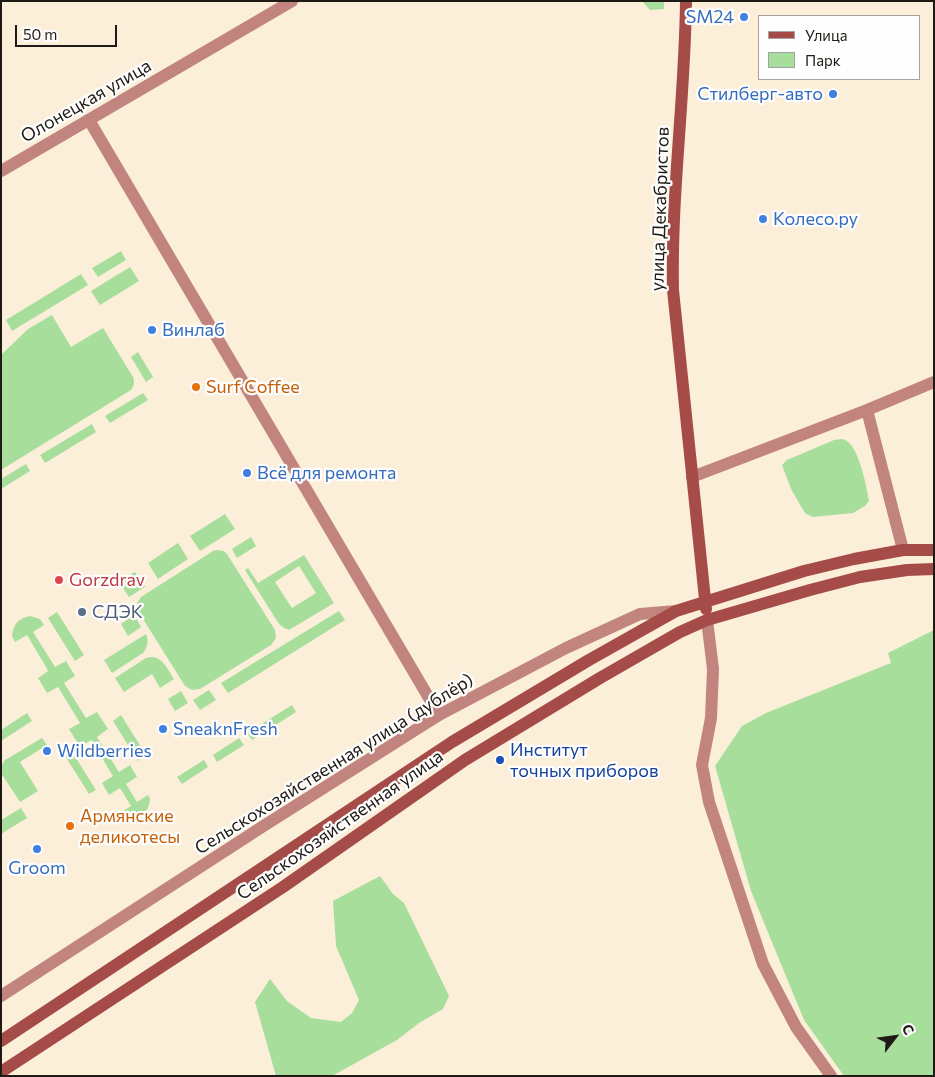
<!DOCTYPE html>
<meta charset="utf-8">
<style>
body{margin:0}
#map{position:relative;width:935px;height:1077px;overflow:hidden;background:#fcefda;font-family:Commissioner,sans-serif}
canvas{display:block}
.frame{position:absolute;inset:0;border:2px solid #1f1a13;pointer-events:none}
.legend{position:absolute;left:758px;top:15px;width:162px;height:65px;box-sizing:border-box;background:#fefefe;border:1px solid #a5a3a0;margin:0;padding:6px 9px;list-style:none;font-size:15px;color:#1f1a13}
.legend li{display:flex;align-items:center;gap:10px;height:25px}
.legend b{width:25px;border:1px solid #a5a3a0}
.north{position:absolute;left:870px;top:1012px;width:50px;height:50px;-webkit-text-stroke:4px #fefefe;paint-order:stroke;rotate:60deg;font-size:14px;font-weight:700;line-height:20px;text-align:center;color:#1f1a13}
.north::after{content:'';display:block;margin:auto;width:18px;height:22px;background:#1f1a13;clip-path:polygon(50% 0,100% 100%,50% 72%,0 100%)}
.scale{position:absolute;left:15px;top:25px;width:102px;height:22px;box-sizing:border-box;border:2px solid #1f1a13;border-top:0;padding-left:6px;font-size:15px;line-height:18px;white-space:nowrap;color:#1f1a13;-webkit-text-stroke:4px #fefefe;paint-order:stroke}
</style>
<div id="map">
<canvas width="935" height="1077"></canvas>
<div class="frame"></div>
<ul class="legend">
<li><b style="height:6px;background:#a54c48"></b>Улица</li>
<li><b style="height:14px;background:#a7de9c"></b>Парк</li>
</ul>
<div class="north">С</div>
<div class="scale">50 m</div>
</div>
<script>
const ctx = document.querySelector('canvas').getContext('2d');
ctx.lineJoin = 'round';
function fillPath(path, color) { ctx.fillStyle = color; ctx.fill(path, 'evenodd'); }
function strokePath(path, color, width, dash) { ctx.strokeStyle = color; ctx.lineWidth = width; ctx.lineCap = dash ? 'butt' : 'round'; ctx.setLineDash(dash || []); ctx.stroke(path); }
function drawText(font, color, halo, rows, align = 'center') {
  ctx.font = font + ' Commissioner,sans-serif'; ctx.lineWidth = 4.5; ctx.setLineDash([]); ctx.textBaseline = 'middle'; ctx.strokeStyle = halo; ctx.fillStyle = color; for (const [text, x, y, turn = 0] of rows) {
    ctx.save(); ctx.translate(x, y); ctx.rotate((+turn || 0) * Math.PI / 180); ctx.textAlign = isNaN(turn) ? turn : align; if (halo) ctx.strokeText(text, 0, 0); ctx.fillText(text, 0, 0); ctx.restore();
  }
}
fillPath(new Path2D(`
 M642 1H664V9L650 10Z
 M121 251 126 260 98 277 92 268Z
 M130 267 139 281 100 305 91 291Z
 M81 274 88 285 12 331 6 320Z
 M52 315 71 347 103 328 133 377C135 382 134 386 131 390L1 470V355L28 329Z
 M138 352 153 377 146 382 131 357Z
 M143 393 148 400 110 423 105 416Z
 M92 424 96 432 45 463 40 455Z
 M841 439C843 439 846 440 848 442 859 450 867 487 869 501L865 506 853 513 813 517 806 514 802 508 791 489 782 465 787 460 834 440Z
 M26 464 30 471 1 489V479Z
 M225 514 235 529 200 551 190 536Z
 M251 537 256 546 237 558 232 549Z
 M178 543 188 559 158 579 148 563Z
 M216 550 224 551 227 554 275 630 276 638 271 645 200 689 192 690 185 686 138 611 137 603 141 597 213 551Z
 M304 555 334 603 289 630 284 628 279 624 245 570 248 568 258 583ZM299 566 316 593 292 608 275 582Z
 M135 572 145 587 129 597 119 582Z
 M339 611 345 620 228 693 221 683Z
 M57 612 84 655 75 661 48 618Z
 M134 615 141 627 128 636 121 624Z
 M30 616 40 619 44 625 33 632 55 667 66 661 75 676 64 683 86 718 97 712 108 729 97 737 119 772 130 765 137 777 126 784 137 802 148 795 150 799C149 814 137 823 122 816L120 813 131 806 120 788 109 795 102 783 113 776 91 740 80 747 69 729 80 723 77 718 58 687 47 693 38 678 48 671 46 667 27 635 15 642 12 636C13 624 19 618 30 616Z
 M934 630V1076H844L804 1020 751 891 715 766 742 726 766 713 891 663 888 653Z
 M146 634C149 641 148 646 143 653L112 673 104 660Z
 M151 657C163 657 168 670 174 679L160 688 152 674 124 692 115 678 146 658Z
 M209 690 216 700 200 710 193 700Z
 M181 691 188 703 175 711 168 699Z
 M292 705 296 712 252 740 247 733Z
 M27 713 32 721 1 741V730Z
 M121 715 146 755 138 761 113 721Z
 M42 738 47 745 20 762 38 791 20 802 1 773V766L5 760Z
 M239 738 244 745 217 762 213 755Z
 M69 747 96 790 89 794 62 751Z
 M204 760 208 767 182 784 177 777Z
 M21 808 27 818 1 834V820Z
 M380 876 393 894 404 903 449 996 443 1009 419 1023 397 1040 332 1076H276L255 1002 270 979 287 1001 311 1018 341 1022 352 1013 359 1000 336 946 333 901Z`), '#a7de9c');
strokePath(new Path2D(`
 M89 120 439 715
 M867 410 903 550
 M692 477 867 410 934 382
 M707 620 713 669 711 718 702 765 709 802 763 964 796 1027 831 1076
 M1 996 265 825 439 715 566 648 640 614 676 611`), '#c2847e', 12);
strokePath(new Path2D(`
 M1 171 292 1`), '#c2847e', 12);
strokePath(new Path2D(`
 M686 1C685 98 671 193 673 290L706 609
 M1 1041 452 742 589 660 676 611 804 571 854 559 903 550H934
 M1 1072 283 887 465 760 600 678 680 632 707 620 810 590 860 577 907 570 934 569`), '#a54c48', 12);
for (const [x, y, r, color] of [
 [744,17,5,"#3f7fe0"],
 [833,94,5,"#3f7fe0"],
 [763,219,5,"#3f7fe0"],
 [152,330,5,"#3f7fe0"],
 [196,387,5,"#e8710a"],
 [247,473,5,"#3f7fe0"],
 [59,580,5,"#e0444e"],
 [82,612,5,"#5c6f8a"],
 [163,729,5,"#3f7fe0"],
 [47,751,5,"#3f7fe0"],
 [500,760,5,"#1a4fb4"],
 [70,826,5,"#e8710a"],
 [37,849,5,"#3f7fe0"]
]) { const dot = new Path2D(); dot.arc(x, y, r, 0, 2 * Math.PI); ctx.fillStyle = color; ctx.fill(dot); strokePath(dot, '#fefefe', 2); }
drawText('18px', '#366cbe', '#fefefe', [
 ["SM24",734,17,"right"],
 ["Стилберг-авто",823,94,"right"],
 ["Колесо.ру",773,219],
 ["Винлаб",162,330],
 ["Всё для ремонта",257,473],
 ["SneaknFresh",173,729],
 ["Wildberries",57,751],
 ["Groom",37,868,"center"]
], 'left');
drawText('18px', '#1f1a13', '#fefefe', [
 ["Олонецкая улица",86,101,-30],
 ["улица Декабристов",660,209,-88],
 ["Сельскохозяйственная улица (дублёр)",334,764,-32],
 ["Сельскохозяйственная улица",340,825,-35]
]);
drawText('18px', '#c56008', '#fefefe', [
 ["Surf Coffee",206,387],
 ["Армянские",80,816],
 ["деликотесы",80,837]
], 'left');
drawText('18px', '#be3a42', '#fefefe', [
 ["Gorzdrav",69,580]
], 'left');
drawText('18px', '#4e5e75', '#fefefe', [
 ["СДЭК",92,612]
], 'left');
drawText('18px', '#164399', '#fefefe', [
 ["Институт",510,750],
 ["точных приборов",510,771]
], 'left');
</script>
